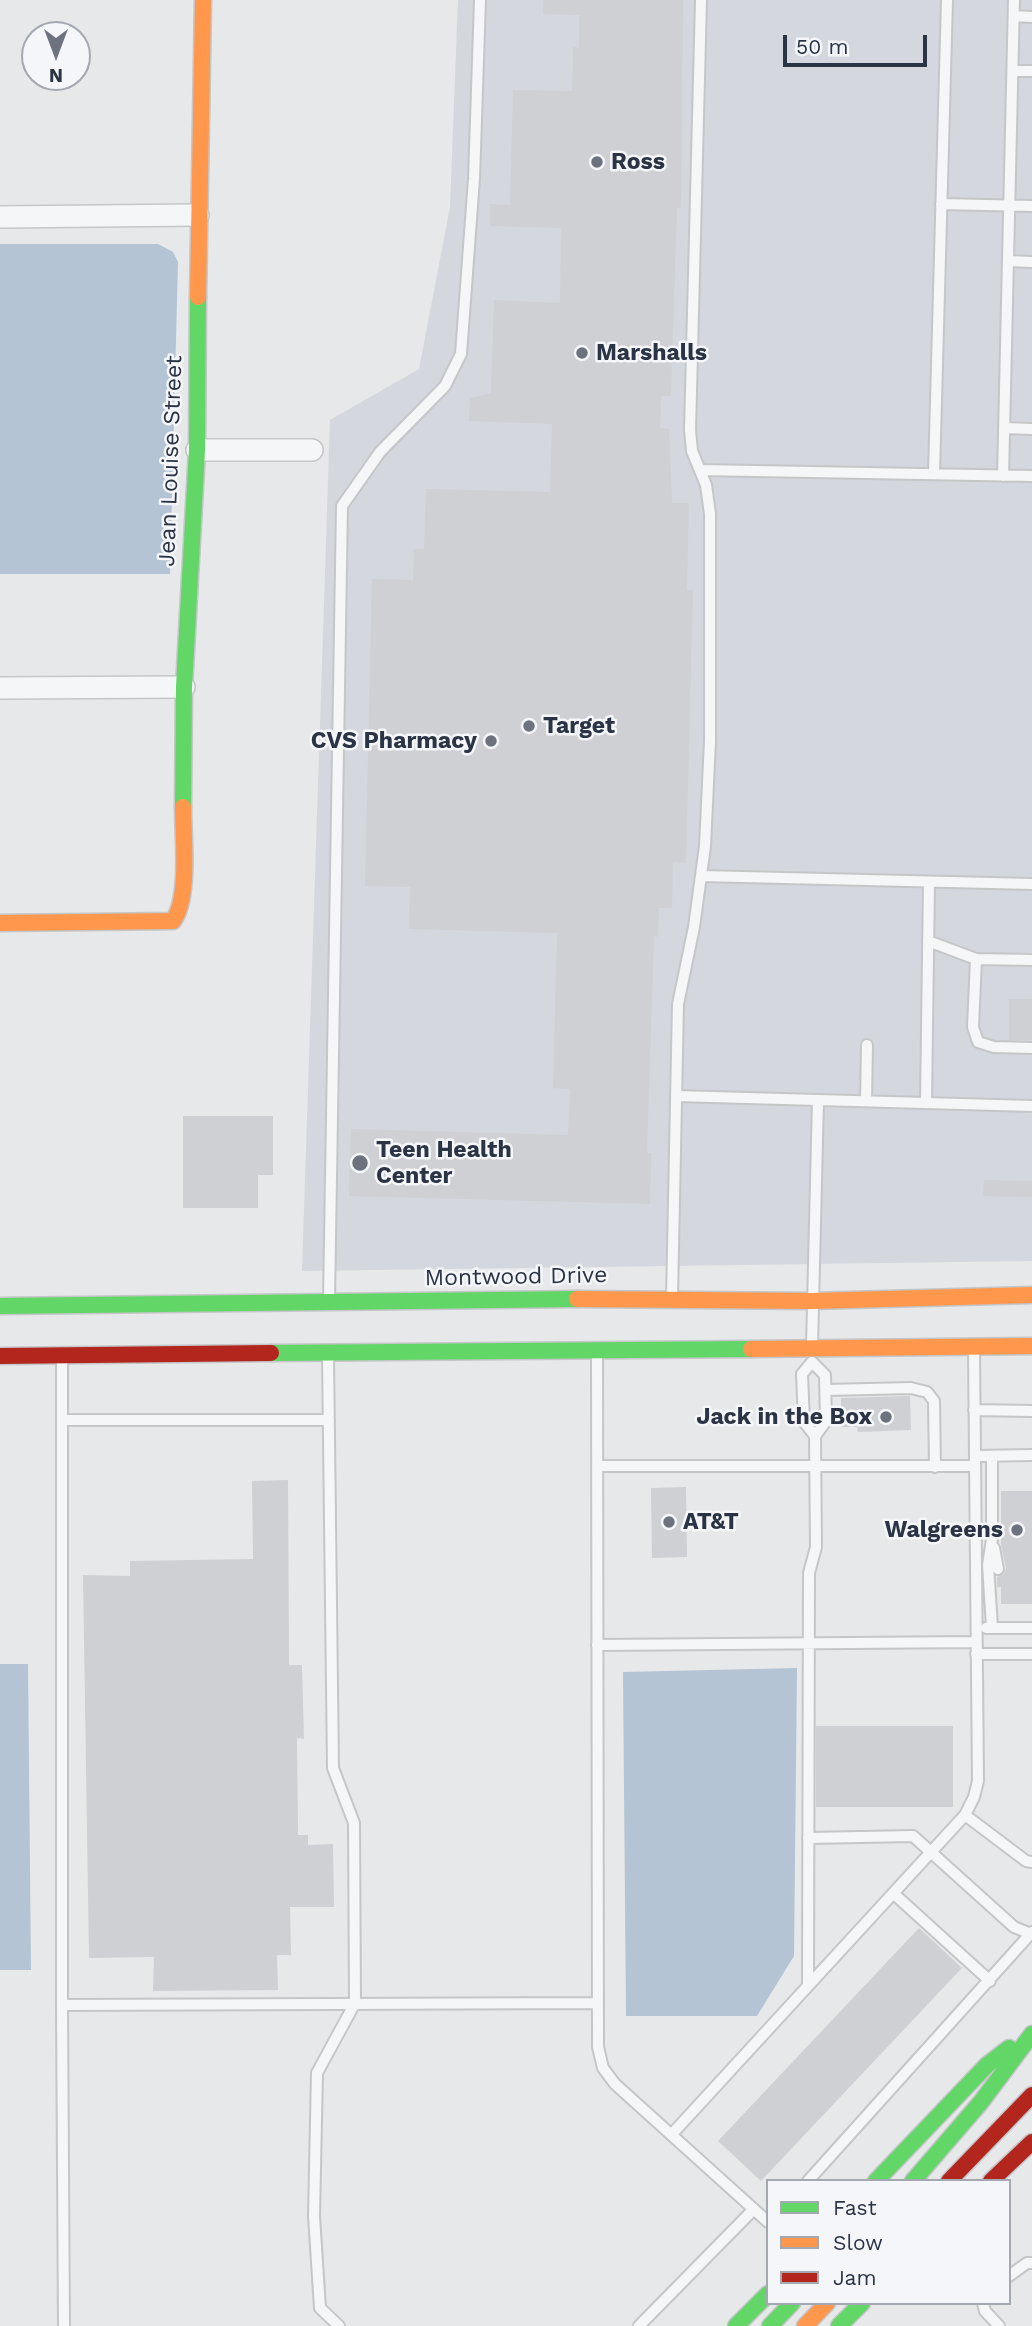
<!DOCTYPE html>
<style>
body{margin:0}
#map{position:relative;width:1032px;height:2326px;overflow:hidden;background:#e6e8ea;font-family:"Work Sans",sans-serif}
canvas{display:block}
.legend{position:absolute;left:766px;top:2179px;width:245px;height:126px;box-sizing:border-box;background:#f4f6f9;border:2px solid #a4a8b1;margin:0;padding:9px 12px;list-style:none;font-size:21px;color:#2b3445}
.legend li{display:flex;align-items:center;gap:14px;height:35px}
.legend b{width:35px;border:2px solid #a4a8b1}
.north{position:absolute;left:21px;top:21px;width:70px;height:70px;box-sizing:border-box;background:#f4f6f9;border:2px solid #a4a8b1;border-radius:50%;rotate:180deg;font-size:19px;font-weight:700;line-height:28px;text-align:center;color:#2b3445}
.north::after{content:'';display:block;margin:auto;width:24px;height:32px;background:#6c737f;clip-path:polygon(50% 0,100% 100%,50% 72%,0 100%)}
.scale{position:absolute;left:783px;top:35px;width:144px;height:32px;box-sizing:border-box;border:4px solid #2b3445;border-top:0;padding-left:9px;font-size:21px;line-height:24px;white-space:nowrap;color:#2b3445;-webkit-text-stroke:5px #f4f6f9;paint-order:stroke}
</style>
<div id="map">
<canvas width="1032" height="2326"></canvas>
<ul class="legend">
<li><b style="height:9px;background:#63d668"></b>Fast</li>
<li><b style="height:9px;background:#ff974d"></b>Slow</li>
<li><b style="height:9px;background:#b3261e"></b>Jam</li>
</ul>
<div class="north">N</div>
<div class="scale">50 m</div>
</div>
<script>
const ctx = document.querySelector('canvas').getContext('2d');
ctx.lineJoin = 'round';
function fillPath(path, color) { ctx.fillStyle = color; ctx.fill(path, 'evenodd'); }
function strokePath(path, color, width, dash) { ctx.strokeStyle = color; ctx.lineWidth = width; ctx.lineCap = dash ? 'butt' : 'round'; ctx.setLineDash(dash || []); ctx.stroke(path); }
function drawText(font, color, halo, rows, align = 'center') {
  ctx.font = font + ' "Work Sans",sans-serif'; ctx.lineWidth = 5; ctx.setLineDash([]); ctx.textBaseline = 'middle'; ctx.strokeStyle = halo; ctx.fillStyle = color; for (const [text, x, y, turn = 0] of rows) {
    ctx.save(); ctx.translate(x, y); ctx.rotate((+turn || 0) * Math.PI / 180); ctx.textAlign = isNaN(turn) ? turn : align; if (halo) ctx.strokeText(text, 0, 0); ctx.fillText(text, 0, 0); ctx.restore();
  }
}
fillPath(new Path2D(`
 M458 0H1032V1261L302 1271 330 420 419 369 450 207Z`), '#d4d7dd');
fillPath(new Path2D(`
 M0 244H158L173 252 178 262 170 574H0Z
 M0 1664H28L31 1970H0Z
 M797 1668 794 1956 757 2016H626L623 1672Z`), '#b4c4d5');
fillPath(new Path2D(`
 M543 0H683L681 208H677L671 396H661L660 428 669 429 672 503H689L687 590H693L686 863 673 862 672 908H659L658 937 654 936 647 1153H651L650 1204 349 1196 351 1129 568 1135 570 1089 553 1088 557 933 409 929 410 887 365 886 372 579 413 580 414 549H424L426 489 550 492 552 424 469 421 470 398 491 393 494 300 560 303 561 228 490 226V204L510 205 513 90 572 91 573 47 579 48V15L543 14Z
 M1009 999H1032V1040H1009Z
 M183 1116H273V1175H258V1208H183Z
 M984 1180 1032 1181V1197L983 1196Z
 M910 1396 911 1430 858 1432 857 1427H841V1398Z
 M288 1480 289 1665H302L304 1739 297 1738 298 1835H308V1845L333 1844 334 1907H290L291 1955H277L278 1990 153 1991 154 1957 89 1958 83 1575 130 1576V1561L253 1559 252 1481Z
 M686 1487 687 1557 652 1558 651 1488Z
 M1001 1491H1032V1604H1001V1587H997V1577L1004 1574 1006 1568 1001 1546Z
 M816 1726H953V1807H816Z
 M919 1928 962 1968 761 2181 718 2141Z`), '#ced0d3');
const lane = new Path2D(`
 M1014 16 1032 17
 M1013 71H1032
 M941 204 1032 206
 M1008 261 1032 262
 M1004 428 1032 429
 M700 470 1032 476
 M934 474 947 0
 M1003 476 1014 0
 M701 876 1032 884
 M928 941 976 959 1032 960
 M976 959 973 1027 978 1042 994 1047 1032 1048
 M676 1096 1032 1106
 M866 1101 867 1045
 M926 1103 929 882
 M672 1297 678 1004 694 927 705 846 710 741V514L706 485 692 451 690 430 701 0
 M329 1300 342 506 380 452 445 386 461 354 474 179 480 0
 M812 1346 818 1100
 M597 1353 598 2047 603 2068 615 2084 768 2222
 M62 1356V2005L598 2003
 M328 1356 333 1768 354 1823 355 2003 317 2073 314 2216 320 2308 339 2326
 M826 1390 911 1388 927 1392 934 1401 935 1467
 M974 1410 1032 1411
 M62 1420H329
 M975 1456 1032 1455
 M992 1456V1539L988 1565 992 1627
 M597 1466H975
 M994 1548 998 1569
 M986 1628H1032
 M597 1645 976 1642
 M976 1654H1032
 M965 1815 1026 1861 1032 1862
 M808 1838 913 1836 1014 1927 1031 1934
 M893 1893 990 1981
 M808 1985 809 1573 816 1547 815 1436 826 1421 825 1375 812 1362 802 1374 804 1422 815 1436
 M62 2005 64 2326
 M672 2134 965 1815 974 1797 978 1781 974 1349
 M808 2181 1032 1932
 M1009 2276 1027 2263H1032
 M983 2303 985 2311 999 2326
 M639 2326 754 2209`);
const street = new Path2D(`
 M0 217 198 215
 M197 450H312
 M0 688 184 687`);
const fast = new Path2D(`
 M183 807 184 687 197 450 198 297
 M0 1306 577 1299
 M271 1353 751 1349
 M876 2181 987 2065 1009 2048
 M913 2181 981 2102 1032 2034
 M736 2326 768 2294
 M770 2326 792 2303
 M839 2326 862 2303`);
const slow = new Path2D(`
 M198 297 203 0
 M0 923 173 921C190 898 183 836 183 807
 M577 1299 812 1301 1032 1295
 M751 1349 1032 1346
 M805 2326 827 2303`);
const jam = new Path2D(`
 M0 1356 271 1353
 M949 2181 1032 2095
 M991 2181 1032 2142`);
strokePath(lane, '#c4c6c8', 14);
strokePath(street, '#c4c6c8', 24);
strokePath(fast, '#c4c6c8', 19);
strokePath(slow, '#c4c6c8', 19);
strokePath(jam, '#c4c6c8', 19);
strokePath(lane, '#f5f6f7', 10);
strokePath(street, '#f5f6f7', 21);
strokePath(fast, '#63d668', 16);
strokePath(slow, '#ff974d', 16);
strokePath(jam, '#b3261e', 16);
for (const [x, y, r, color] of [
 [597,162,7,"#6c737f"],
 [582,353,7,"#6c737f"],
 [529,726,7,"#6c737f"],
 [491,741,7,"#6c737f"],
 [360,1163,9,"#6c737f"],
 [886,1417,7,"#6c737f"],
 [669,1522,7,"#6c737f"],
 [1017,1530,7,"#6c737f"]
]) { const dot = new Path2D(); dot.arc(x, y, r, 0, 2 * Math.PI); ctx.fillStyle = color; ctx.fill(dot); strokePath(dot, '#f4f6f9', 2.5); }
drawText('bold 23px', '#2b3445', '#f4f6f9', [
 ["Ross",611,162],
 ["Marshalls",596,353],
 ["Target",543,726],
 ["CVS Pharmacy",477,741,"right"],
 ["Teen Health",376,1150],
 ["Center",376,1176],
 ["Jack in the Box",872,1417,"right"],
 ["AT&T",683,1522],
 ["Walgreens",1003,1530,"right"]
], 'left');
drawText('23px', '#2b3445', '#f4f6f9', [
 ["Jean Louise Street",171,461,-88],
 ["Montwood Drive",516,1277,-1]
]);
</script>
